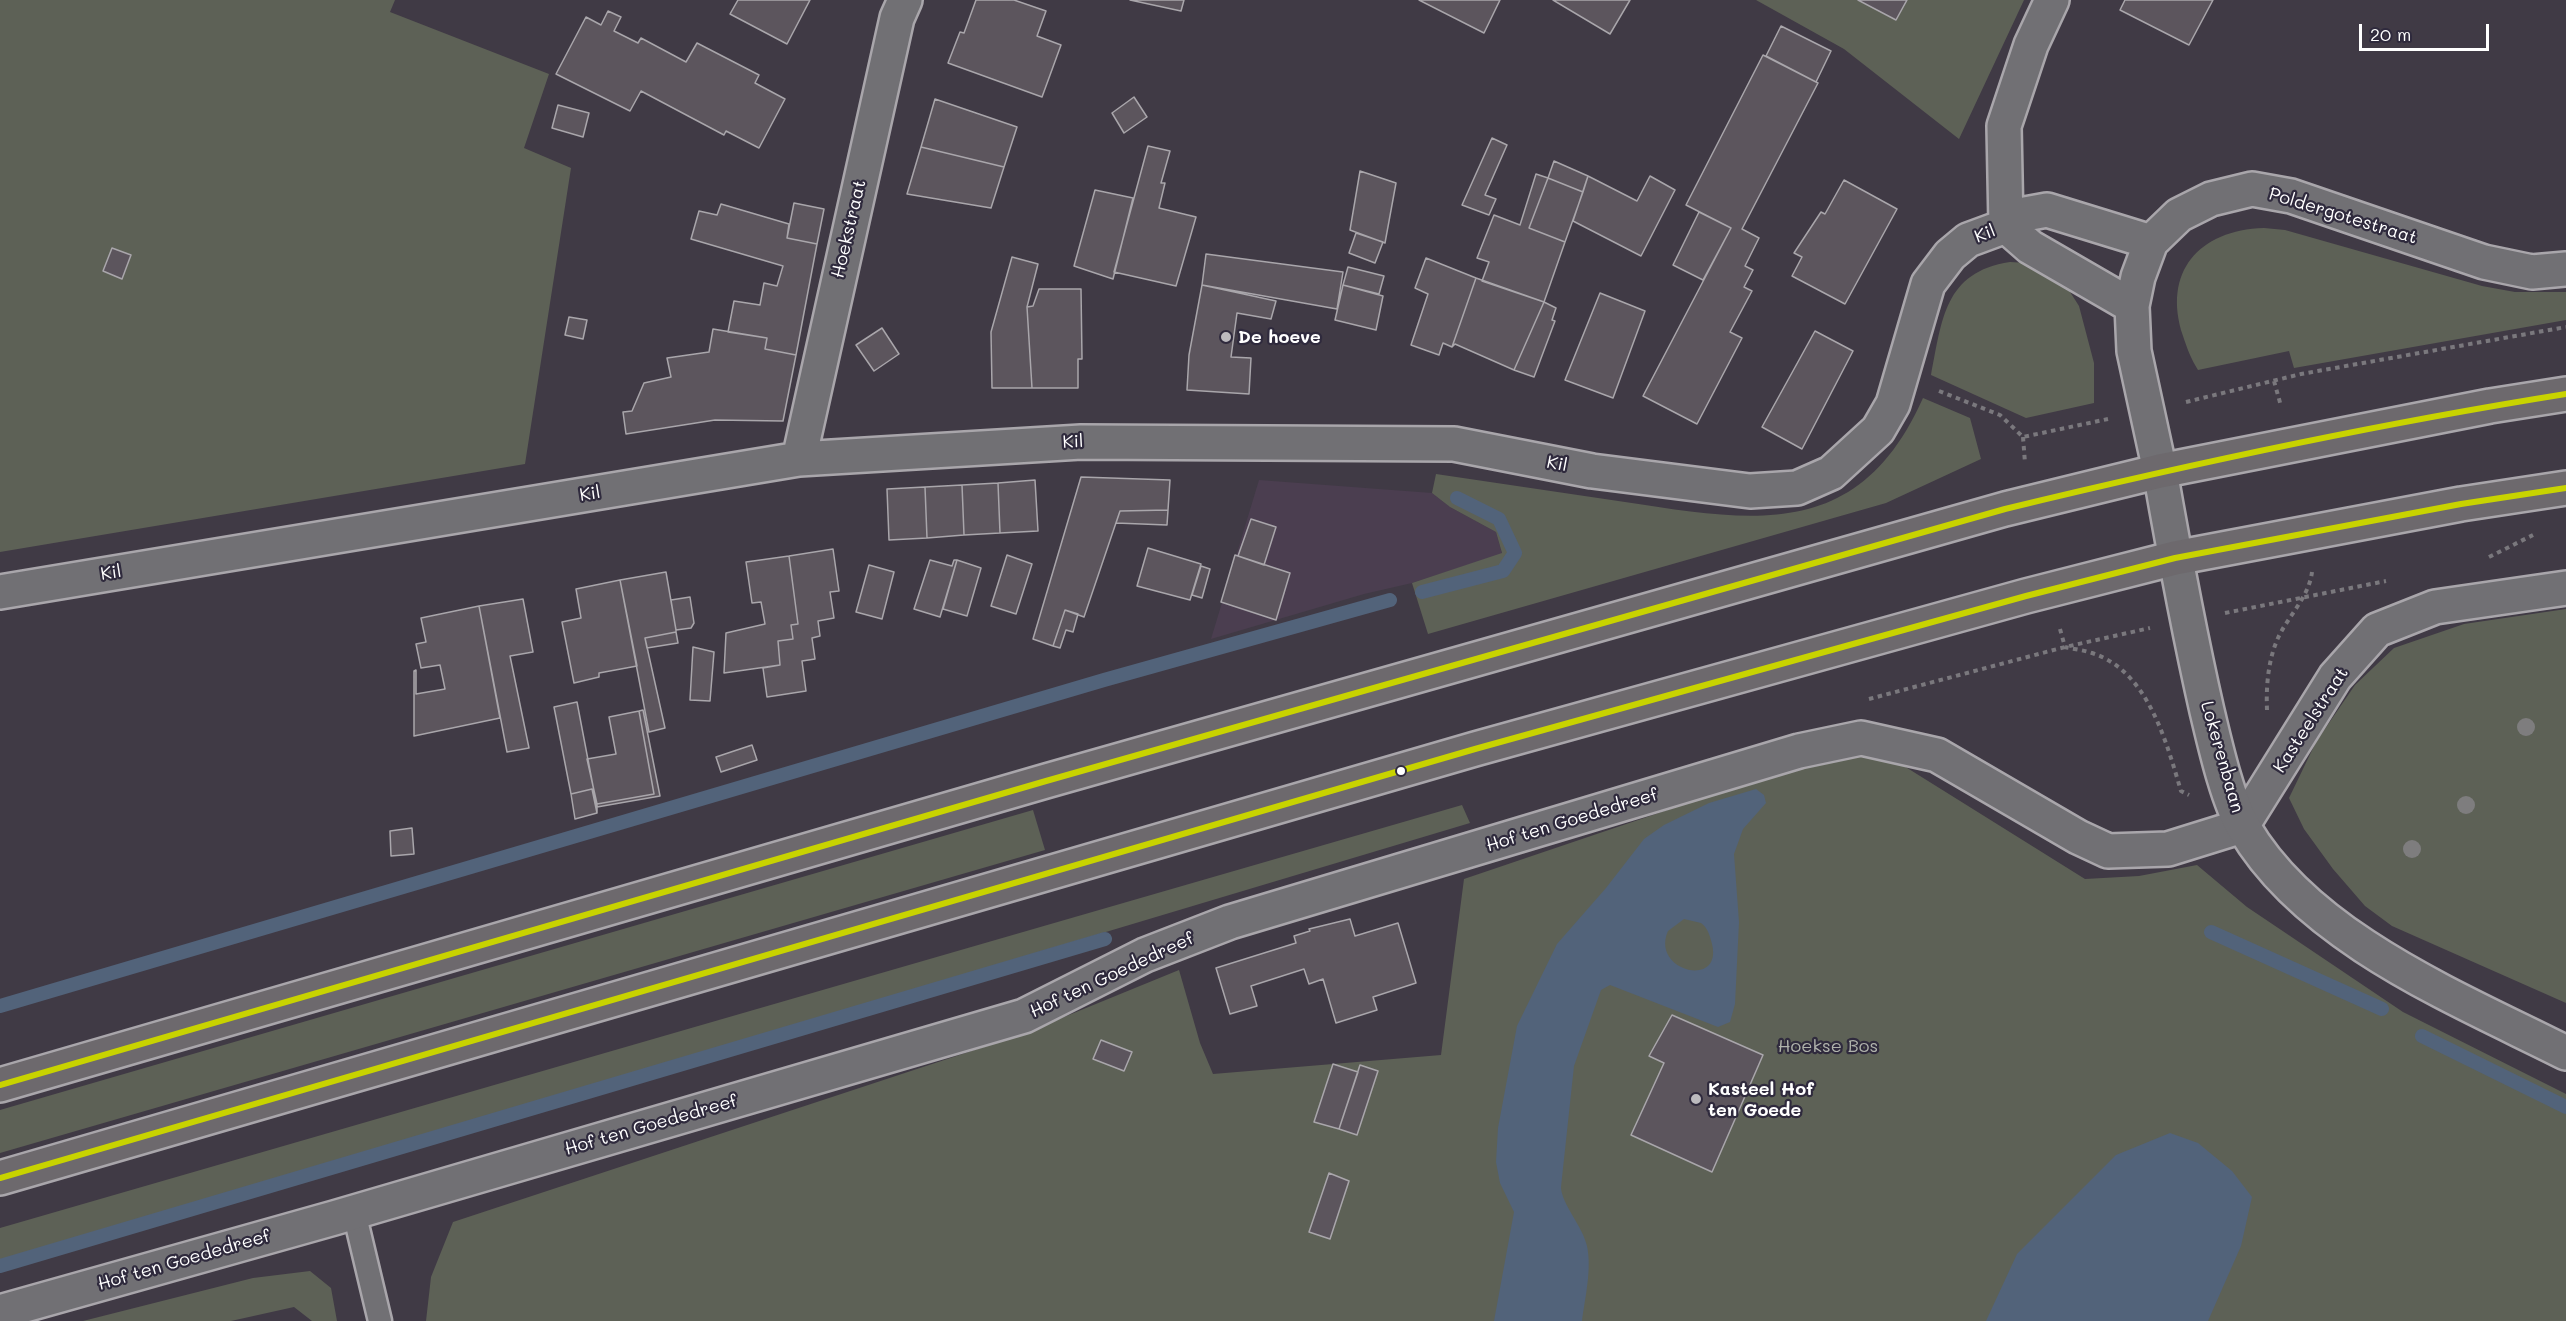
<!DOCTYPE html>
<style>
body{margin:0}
#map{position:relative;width:2566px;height:1321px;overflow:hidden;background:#403a45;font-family:Mali,sans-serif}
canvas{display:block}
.scale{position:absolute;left:2359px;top:24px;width:130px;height:27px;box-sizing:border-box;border:3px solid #fff;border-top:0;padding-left:8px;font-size:18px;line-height:21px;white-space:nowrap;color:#fff;-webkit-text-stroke:4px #2f2a3d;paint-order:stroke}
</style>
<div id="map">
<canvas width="2566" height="1321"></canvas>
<div class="scale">20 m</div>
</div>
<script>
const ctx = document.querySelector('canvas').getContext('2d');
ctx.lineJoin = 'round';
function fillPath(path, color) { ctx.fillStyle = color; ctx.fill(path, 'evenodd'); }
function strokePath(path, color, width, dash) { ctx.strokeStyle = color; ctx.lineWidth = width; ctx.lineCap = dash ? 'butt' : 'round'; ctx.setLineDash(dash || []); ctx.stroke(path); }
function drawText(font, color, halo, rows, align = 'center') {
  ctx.font = font + ' Mali,sans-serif'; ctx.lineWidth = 4.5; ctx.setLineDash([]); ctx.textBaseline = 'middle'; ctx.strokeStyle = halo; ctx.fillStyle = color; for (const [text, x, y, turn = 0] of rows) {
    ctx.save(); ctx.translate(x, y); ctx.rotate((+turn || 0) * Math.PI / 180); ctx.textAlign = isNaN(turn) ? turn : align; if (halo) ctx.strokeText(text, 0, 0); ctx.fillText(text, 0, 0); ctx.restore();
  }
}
fillPath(new Path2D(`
 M1259 480 1432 493 1450 507 1496 532 1502 554 1412 583 1364 594 1211 639Z`), '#4b3e50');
fillPath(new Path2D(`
 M0 0H395L390 12 549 74 524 148 571 168 525 464 0 552Z
 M1756 0H2024L1959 139 1844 49Z
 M2264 228 2285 230 2482 286 2515 292H2566V320L2294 368 2289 351 2198 370C2191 359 2187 348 2183 336 2162 272 2199 230 2264 228Z
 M2010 262 2027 263 2065 284 2079 306 2094 363V403L2026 418 1931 375C1942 320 1944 272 2010 262Z
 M1923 398 1970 418 1981 459 1886 503 1428 634 1412 583 1502 553 1496 532 1450 507 1432 493 1436 474C1499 483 1562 493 1625 502 1756 522 1859 541 1923 398Z
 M2566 609V1003L2392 926 2365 906 2333 869 2304 829 2289 798 2316 742 2355 685 2394 648 2464 624Z
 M1842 755 1888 756 2085 879 2139 876 2197 865 2247 907 2403 1012 2566 1094V1321H426L431 1277 453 1222 1020 1035 1179 970 1200 1043 1213 1074 1441 1055 1464 879 1759 779Z
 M1462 805 1470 823 0 1263V1228Z
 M1033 810 1045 850 0 1153V1110Z
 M310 1271 331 1288 337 1321H312L294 1307 231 1321H83L253 1278Z`), '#5d6156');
fillPath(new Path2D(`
 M1756 789 1764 795 1766 803 1743 829 1734 854 1739 922 1735 1004 1730 1022 1718 1027 1610 985 1601 990 1574 1066 1561 1187C1561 1203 1583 1227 1587 1246 1592 1269 1585 1298 1582 1321H1494L1514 1212 1500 1183 1496 1162 1498 1128 1517 1026 1557 944 1606 888 1644 839 1664 825 1709 803ZM1684 919 1701 923C1708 928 1710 936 1712 944 1723 989 1650 971 1668 931Z
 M2170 1133 2198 1143 2232 1171 2252 1197 2241 1246 2208 1321H1986L2017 1254 2116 1155Z`), '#52637a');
strokePath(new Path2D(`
 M1422 592 1503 571 1515 553 1499 519 1457 498
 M2211 932 2382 1009
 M0 1006 1104 680 1390 600
 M2422 1036 2566 1107
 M0 1266 1105 939`), '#52637a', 14);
const building = new Path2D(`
 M738 0H810L787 44 730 14Z
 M976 0H1014L1046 11 1037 36 1061 45 1042 97 948 63 960 32 964 33Z
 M1130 0H1184L1181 11Z
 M1419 0H1500L1484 33Z
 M1553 0H1630L1610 34Z
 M1858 0H1907L1896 20Z
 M2125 0H2213L2189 45 2120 10Z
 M608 11 621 17 614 31 638 43 641 38 686 62 697 43 759 75 755 83 785 99 759 148 726 131 724 135 641 91 630 111 556 74 586 17 601 25Z
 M1781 26 1831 51 1816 82 1766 56Z
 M1763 55 1818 83 1742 229 1759 238 1745 266 1753 270 1744 287 1752 291 1730 332 1742 338 1697 424 1643 396 1731 228 1686 205Z
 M1134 97 1147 117 1124 133 1112 113Z
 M935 99 1017 127 1004 167 921 147Z
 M558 105 589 113 583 137 552 128Z
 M1492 138 1507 145 1485 195 1496 199 1489 215 1462 205Z
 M1148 146 1170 151 1161 183H1165L1159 208 1196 217 1176 286 1114 272Z
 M921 147 1004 167 991 208 907 194Z
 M1554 161 1588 176 1583 192 1548 178Z
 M1360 171 1396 183 1385 243 1350 230Z
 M1536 174 1548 178 1529 228 1565 242 1544 302 1482 281 1489 262 1477 258 1494 215 1520 225Z
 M1588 176 1637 201 1650 176 1675 190 1641 256 1573 221Z
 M1548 178 1583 192 1565 242 1529 228Z
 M1844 180 1897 209 1845 304 1792 276 1802 257 1794 253 1821 212 1825 214Z
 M1095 190 1133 198 1113 279 1074 266Z
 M794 203 824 209 817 244 787 238Z
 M721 204 789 224 787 238 817 244 796 355 765 349 767 338 728 332 734 301 760 305 764 283 777 286 783 266 691 239 699 211 717 215Z
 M1699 212 1731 228 1703 280 1673 265Z
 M1356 233 1383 242 1375 263 1349 253Z
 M112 248 131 255 122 279 103 271Z
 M1206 254 1343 272 1337 309 1202 285Z
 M1012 257 1038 264 1027 307 1032 388H992L991 332Z
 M1426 258 1476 278 1452 347 1443 343 1439 355 1411 345 1428 294 1415 288Z
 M1348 267 1384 276 1379 294 1343 285Z
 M1476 278 1544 302 1514 370 1455 344 1452 347Z
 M1202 285 1276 301 1271 319 1237 313 1231 357 1251 358 1249 394 1187 390 1189 355Z
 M1343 285 1383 296 1376 330 1335 320Z
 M1039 289H1081L1082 359H1078V388H1032L1027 307 1033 306Z
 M1600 293 1645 311 1613 398 1565 380Z
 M1544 302 1556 308 1552 320 1555 321 1534 377 1514 370Z
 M569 317 587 320 583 339 565 335Z
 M882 328 899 354 874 371 856 345Z
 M713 329 767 338 765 349 796 355 783 421 715 420 626 434 623 412 632 411 644 383 671 377 667 358 709 352Z
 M1815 331 1853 351 1802 449 1762 427Z
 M1081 477 1170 480 1168 510 1120 511 1084 617 1065 610 1053 646 1033 639Z
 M1035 480 1038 531 1000 533 998 483Z
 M998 483 1000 533 964 535 962 485Z
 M962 485 964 535 927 538 925 487Z
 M925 487 927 538 889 540 887 489Z
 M1168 510 1167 525 1116 523 1120 511Z
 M1251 519 1276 527 1264 565 1238 556Z
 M1148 548 1201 564 1190 600 1137 586Z
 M833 549 839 591 830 592 834 618 818 621 820 636 812 638 815 659 802 661 806 691 767 697 763 668 780 665 778 641 793 639 791 625 798 624 789 556Z
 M1007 555 1032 564 1016 614 991 606Z
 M1235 555 1290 573 1276 620 1221 602Z
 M789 556 798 624 791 625 793 639 778 641 780 665 724 673 726 633 765 624 761 602 752 603 746 562Z
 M930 560 952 566 954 560H957L940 617 914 609Z
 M957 560 981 568 967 616 943 609Z
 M869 565 894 572 882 619 856 612Z
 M1201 566 1210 569 1202 598 1192 595Z
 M666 572 676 630V632L645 638 665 728 649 732 620 580Z
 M620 580 637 666 599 673V677L574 683 562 622 581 618 576 589Z
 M690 597 694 623 691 628 676 630 671 600Z
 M523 599 533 652 510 656 529 748 507 752 479 606Z
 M479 606 500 718 414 736V671L416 670V694L445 689 440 665 421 668 416 644 426 642 421 618Z
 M1065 610 1078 614 1073 632 1066 630 1060 648 1053 646Z
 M676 632 678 643 647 648 645 638Z
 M693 647 714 652 710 701 690 700Z
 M577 702 597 807V813L592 789 571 794 554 707Z
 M643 710 660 796 597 807V804L654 794 639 711Z
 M639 711 654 794 597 804 587 759 616 754 609 717Z
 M752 745 757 760 721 772 716 757Z
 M592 789 597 813 575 819 571 794Z
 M412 828 414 854 391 856 390 831Z
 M1350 919 1355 936 1398 923 1416 983 1373 997 1377 1010 1336 1023 1323 979 1309 984 1304 969 1251 986 1257 1006 1230 1014 1216 968 1296 943 1294 936 1310 931 1309 929Z
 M1672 1015 1763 1055 1712 1172 1631 1135 1664 1063 1649 1056Z
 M1101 1040 1132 1052 1124 1071 1093 1059Z
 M1333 1064 1358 1072 1339 1129 1314 1122Z
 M1360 1065 1378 1071 1357 1135 1339 1129Z
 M1329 1173 1349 1181 1330 1239 1309 1232Z`);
fillPath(building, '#5c555d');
strokePath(building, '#a9a6ab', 1.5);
const lane = new Path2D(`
 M354 1212 380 1321`);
const street = new Path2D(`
 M2006 226 2004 126 2031 45 2052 0
 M2006 226 2030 247 2132 306
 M799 459 897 18 905 0
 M2160 471 2134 351 2132 306 2138 277 2151 242 2179 215 2211 199 2252 189 2291 196 2484 262 2532 272 2566 269
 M0 592 799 459 1081 442 1454 444 1592 471 1750 491 1797 488 1831 473 1878 430 1893 404 1928 284 1950 255 1968 240 2006 226 2025 214 2047 210 2151 242
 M0 1312 334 1218 1024 1016 1145 955 1230 922 1799 751 1861 738 1937 755 2078 837 2108 851 2168 849 2242 826 2335 677 2377 630 2435 607 2566 588`);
const secondary = new Path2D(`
 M2160 471C2174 551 2189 632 2207 711 2215 744 2227 799 2244 828 2308 938 2457 998 2566 1053`);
const highway = new Path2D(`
 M0 1085 1046 781 2005 509 2160 471 2490 406 2566 394
 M0 1178 1475 749 2026 596 2175 558 2461 504 2566 488`);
strokePath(lane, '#a9a6ab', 27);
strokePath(street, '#a9a6ab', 38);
strokePath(secondary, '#a9a6ab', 38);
strokePath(highway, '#a9a6ab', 38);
strokePath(new Path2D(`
 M2274 381 2281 406
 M1939 391 2000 415 2023 437 2108 419
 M2186 402 2301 374 2566 327
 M2023 437 2025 463
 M2489 557 2533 535
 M2225 613 2386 581
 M2060 629 2065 647C2073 649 2083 650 2092 653 2148 671 2166 741 2181 791L2189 795
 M1869 699 2065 647 2150 628
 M2267 710C2266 687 2268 660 2278 638 2288 616 2309 597 2312 572`), '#7a787d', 4, [4.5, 4.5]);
strokePath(lane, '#717074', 22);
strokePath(street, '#717074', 33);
strokePath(secondary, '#717074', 33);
strokePath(highway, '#6d696d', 33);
strokePath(new Path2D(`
 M0 1085 1046 781 2005 509C2190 464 2378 424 2566 394
 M0 1178 1475 749 2026 596 2175 558 2461 504 2566 488`), '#c8d300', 6);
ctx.fillStyle = '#7e7d7e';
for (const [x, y] of [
 [2526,727],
 [2466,805],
 [2412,849]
]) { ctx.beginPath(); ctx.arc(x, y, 9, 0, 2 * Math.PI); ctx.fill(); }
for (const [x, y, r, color] of [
 [1226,337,6,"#bcbabe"],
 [1401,771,5,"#fff"],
 [1696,1099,6,"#bcbabe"]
]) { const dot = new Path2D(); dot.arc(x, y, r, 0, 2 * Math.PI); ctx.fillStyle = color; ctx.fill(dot); strokePath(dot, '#2f2a3d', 2); }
drawText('18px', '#fff', '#2f2a3d', [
 ["Poldergotestraat",2343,216,17],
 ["Hoekstraat",849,229,-77],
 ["Kil",1985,234,-21],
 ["Kil",1073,442,-3],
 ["Kil",1557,464,11],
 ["Kil",590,494,-9],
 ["Kil",111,573,-9],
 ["Kasteelstraat",2311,720,-57],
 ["Lokerenbaan",2222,757,74],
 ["Hof ten Goededreef",1572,820,-17],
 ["Hof ten Goededreef",1112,975,-25],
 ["Hof ten Goededreef",651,1125,-16],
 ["Hof ten Goededreef",184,1260,-16]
]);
drawText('bold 18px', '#fff', '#2f2a3d', [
 ["De hoeve",1238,337],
 ["Kasteel Hof",1708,1089],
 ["ten Goede",1708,1110]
], 'left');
drawText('18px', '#b0b3ac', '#2f2a3d', [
 ["Hoekse Bos",1828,1046]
]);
</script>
